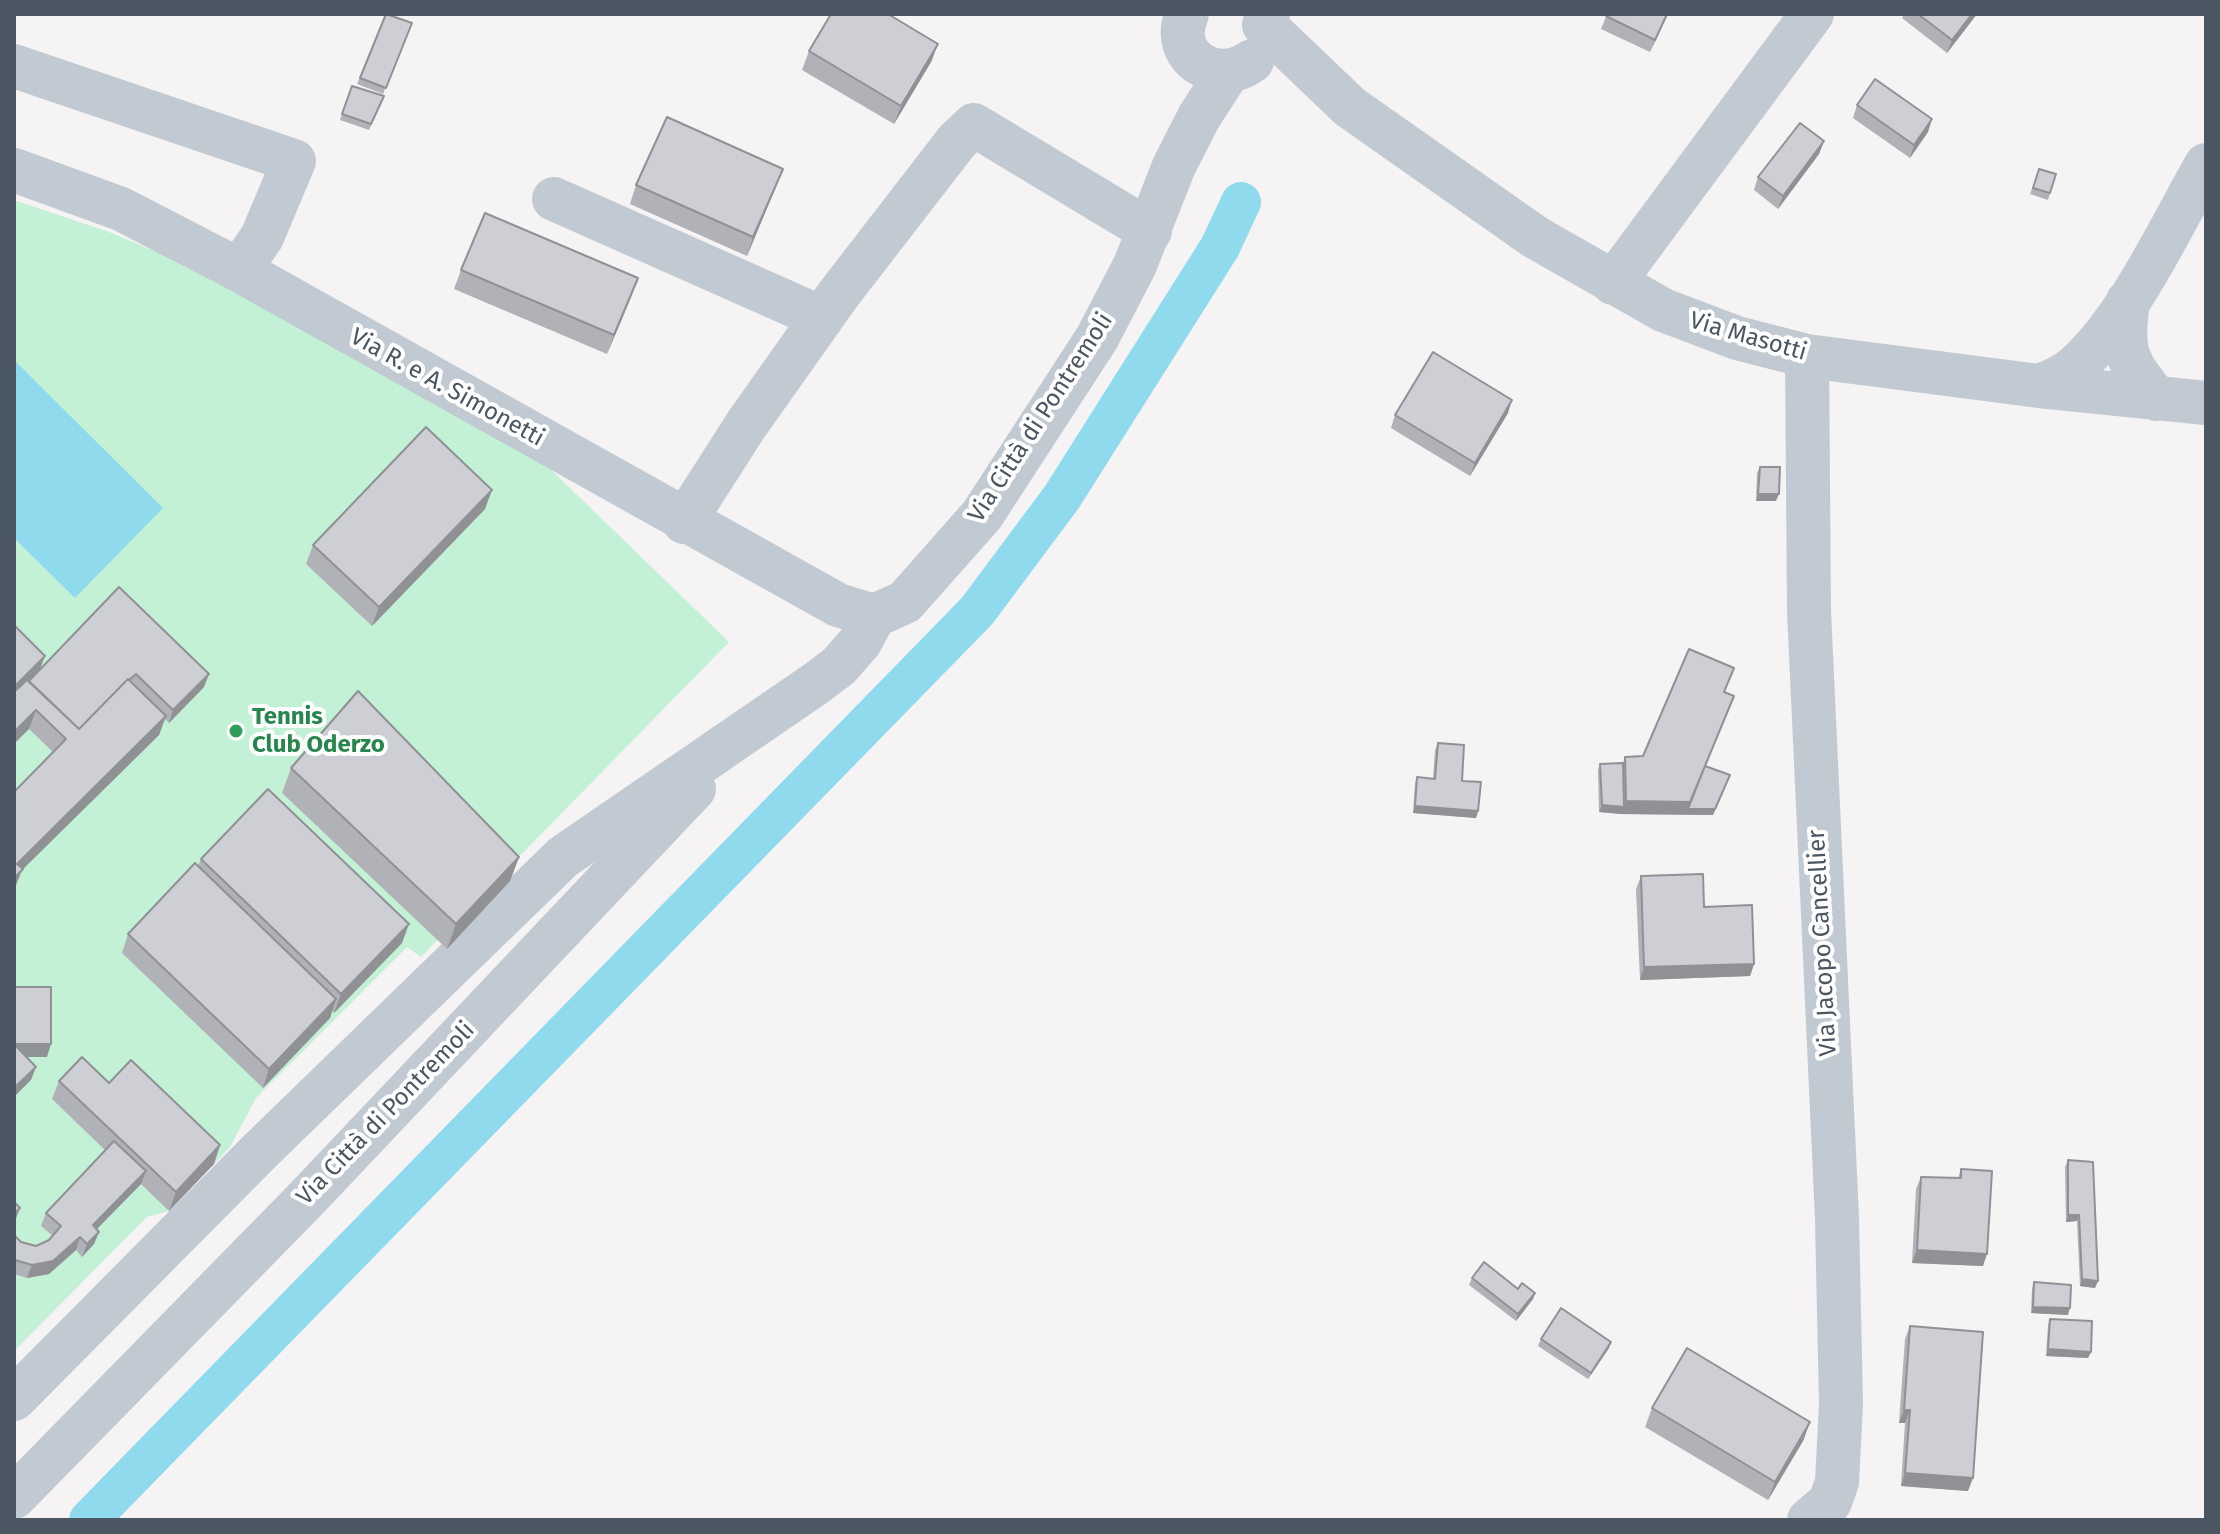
<!DOCTYPE html>
<meta charset="utf-8">
<style>
body{margin:0}
#map{position:relative;width:2220px;height:1534px;overflow:hidden;background:#f5f3f3;font-family:"Fira Sans",sans-serif}
canvas{display:block}
.frame{position:absolute;inset:0;border:16px solid #4a5661;pointer-events:none}
</style>
<div id="map">
<canvas width="2220" height="1534"></canvas>
<div class="frame"></div>
</div>
<script>
const ctx = document.querySelector('canvas').getContext('2d');
ctx.lineJoin = 'round';
function fillPath(path, color) { ctx.fillStyle = color; ctx.fill(path, 'evenodd'); }
function strokePath(path, color, width, dash) { ctx.strokeStyle = color; ctx.lineWidth = width; ctx.lineCap = dash ? 'butt' : 'round'; ctx.setLineDash(dash || []); ctx.stroke(path); }
function drawText(font, color, halo, rows, align = 'center') {
  ctx.font = font + ' "Fira Sans",sans-serif'; ctx.lineWidth = 8; ctx.setLineDash([]); ctx.textBaseline = 'middle'; ctx.strokeStyle = halo; ctx.fillStyle = color; for (const [text, x, y, turn = 0] of rows) {
    ctx.save(); ctx.translate(x, y); ctx.rotate((+turn || 0) * Math.PI / 180); ctx.textAlign = isNaN(turn) ? turn : align; if (halo) ctx.strokeText(text, 0, 0); ctx.fillText(text, 0, 0); ctx.restore();
  }
}
fillPath(new Path2D(`
 M14 200 109 232 275 301 542 461 729 642 421 957 407 947 256 1098 230 1147 169 1211 147 1217 14 1351Z`), '#c3f1d5');
fillPath(new Path2D(`
 M14 360 163 508 75 598 14 538Z`), '#90daee');
strokePath(new Path2D(`
 M89 1520 977 611 1062 497 1220 247 1241 202`), '#90daee', 40);
strokePath(new Path2D(`
 M1187 14C1168 57 1217 87 1252 61
 M1268 14 1264 25 1350 107 1535 237 1663 310 1737 338 1807 356 2039 386 2206 403
 M14 66 294 161 262 237 239 270
 M14 170 121 209 239 270 838 605 874 616
 M554 199 822 318
 M1613 283 1812 14
 M2128 301C2121 351 2125 360 2157 399
 M1807 356 1809 611 1837 1218 1841 1404 1837 1482 1830 1502 1809 1520
 M2039 386C2052 381 2065 376 2076 366 2128 320 2171 226 2206 165
 M684 522 746 425 838 295 957 141 974 125 1150 231
 M14 1399 261 1150 563 857 818 682 839 666 860 642 874 616 905 602 982 515 1097 338 1135 265 1174 166 1199 117 1228 72
 M14 1497 307 1198 694 789`), '#c1cad2', 44);
fillPath(new Path2D(`
 M386 14 412 23 383 94 357 84Z
 M1607 14H1668L1650 52 1601 29Z
 M1904 14H1977L1947 53 1902 18Z
 M938 44 931 62 894 124 802 70 809 51Z
 M352 86 382 102 369 130 340 120Z
 M1857 105 1928 132 1910 158 1853 118Z
 M1824 141 1819 154 1778 209 1754 190 1758 177Z
 M783 169 747 256 630 204 636 185Z
 M2039 169 2056 174 2048 200 2030 194Z
 M461 270 631 297 607 354 454 289Z
 M1508 413 1470 476 1391 428 1395 415Z
 M1760 467 1776 501H1756L1757 473Z
 M485 509 372 626 306 564 313 545Z
 M119 587 204 687 169 723 165 719 159 735 22 870 14 890V792L53 752 29 729 40 670Z
 M1725 692 1706 766 1713 815 1621 814 1599 812 1598 770 1600 764 1623 763 1625 757 1643 756Z
 M1438 743 1462 781 1478 811 1476 818 1413 813 1415 784 1417 777 1433 779 1435 750Z
 M291 768 519 857 510 881 447 949 282 793Z
 M201 859 402 943 334 1013 332 1011 330 1018 263 1088 122 953 128 934 198 866Z
 M1641 876 1704 907 1754 964 1750 976 1640 980 1636 889Z
 M59 1081 109 1083 220 1145 214 1164 169 1211 141 1184 97 1229 99 1232 94 1244 82 1257 76 1250 49 1274 27 1278 14 1274V1235L21 1242 36 1246 49 1240 53 1236 41 1226 46 1213 105 1150 52 1099Z
 M2068 1160 2098 1281 2095 1288 2080 1286 2077 1221 2066 1222 2065 1167Z
 M1961 1169 1983 1266 1912 1263 1916 1189 1921 1177 1958 1178Z
 M1472 1278 1518 1289 1535 1293 1533 1299 1516 1321 1469 1285Z
 M2034 1282 2068 1315 2031 1313 2032 1289Z
 M2050 1319 2091 1352 2088 1358 2046 1356 2048 1325Z
 M1910 1326 1968 1491 1901 1486 1905 1423H1899L1905 1339Z
 M1541 1339 1611 1342 1609 1348 1588 1379 1538 1346Z
 M1652 1408 1810 1422 1803 1441 1768 1500 1645 1427Z`), '#b0b2b7');
fillPath(new Path2D(`
 M1667 14H1668L1650 52 1655 40Z
 M1972 14H1977L1947 53 1952 40Z
 M938 44 931 62 894 124 901 106Z
 M1932 119 1928 132 1910 158 1914 145Z
 M1824 141 1819 154 1778 209 1783 196Z
 M783 169 776 187 747 256 753 237Z
 M638 278 631 297 607 354 614 335Z
 M1512 400 1508 413 1470 476 1475 463Z
 M492 490 485 509 372 626 379 607Z
 M1758 494H1779L1776 501H1756Z
 M45 656 36 680 14 703V687Z
 M209 674 204 687 169 723 173 710Z
 M36 710 29 729 14 744V732Z
 M166 716 159 735 22 870 14 890V871L17 864Z
 M1728 781 1713 815 1621 814 1599 812 1602 805 1624 807 1626 801 1690 802 1688 809Z
 M1415 806 1478 811 1476 818 1413 813Z
 M519 857 510 881 447 949 456 924Z
 M409 924 402 943 334 1013 341 994Z
 M1754 964 1750 976 1640 980 1644 967Z
 M336 999 330 1018 263 1088 269 1069Z
 M14 1044H51L47 1057H14Z
 M36 1067 31 1080 14 1097V1088Z
 M220 1145 214 1164 169 1211 176 1192Z
 M146 1171 141 1184 88 1238 93 1225Z
 M20 1208 14 1224V1214Z
 M2068 1215H2079L2077 1221 2066 1222Z
 M99 1232 94 1244 82 1257 87 1244Z
 M80 1237 76 1250 49 1274 27 1278 32 1265Z
 M1917 1250 1987 1254 1983 1266 1912 1263Z
 M2082 1279 2098 1281 2095 1288 2080 1286Z
 M1535 1293 1533 1299 1516 1321 1518 1314Z
 M2033 1307 2070 1308 2068 1315 2031 1313Z
 M1611 1342 1609 1348 1588 1379 1591 1373Z
 M2048 1349 2091 1352 2088 1358 2046 1356Z
 M1904 1410H1910L1905 1423H1899Z
 M1810 1422 1803 1441 1768 1500 1775 1482Z
 M1905 1473 1973 1478 1968 1491 1901 1486Z`), '#909195');
const building = new Path2D(`
 M386 14 412 23 386 88 360 78Z
 M831 14H888L938 44 901 106 809 51Z
 M1607 14H1667L1655 40 1606 16Z
 M1918 14H1972L1952 40Z
 M1875 79 1932 119 1914 145 1857 105Z
 M352 86 384 96 371 124 342 114Z
 M667 117 783 169 753 237 636 185Z
 M1800 123 1824 141 1783 196 1758 177Z
 M2039 169 2056 174 2050 193 2033 188Z
 M485 213 638 278 614 335 461 270Z
 M1433 352 1512 400 1475 463 1395 415Z
 M426 427 492 490 379 607 313 545Z
 M1760 467H1780L1779 494H1758Z
 M119 587 209 674 173 710 136 674 129 680 128 679 79 729 29 681Z
 M14 625 45 656 14 687Z
 M1689 649 1734 668 1724 692 1734 696 1690 802 1626 801 1625 757 1643 756Z
 M128 679 166 716 17 864 23 869 14 878V792L66 739 36 710 14 732V692L27 680 79 729Z
 M358 691 519 857 456 924 291 768Z
 M1438 743 1464 745 1462 781 1481 782 1478 811 1415 806 1417 777 1435 779Z
 M1623 763 1624 807 1602 805 1600 764Z
 M1705 766 1730 775 1715 809H1688Z
 M268 789 409 924 341 994 201 859Z
 M195 863 336 999 269 1069 128 934Z
 M1703 874 1704 907 1752 905 1754 964 1644 967 1641 876Z
 M14 987H51V1044H14Z
 M14 1044 36 1067 14 1088Z
 M82 1057 109 1083 131 1060 220 1145 176 1192 59 1081Z
 M114 1141 146 1171 93 1225 99 1232 87 1244 80 1237 53 1261 32 1265 15 1260 14 1235 21 1242 36 1246 49 1240 61 1226 46 1213Z
 M2068 1160 2093 1162 2098 1281 2082 1279 2079 1215H2068Z
 M1961 1169 1992 1171 1987 1254 1917 1250 1921 1177 1961 1178Z
 M14 1202 20 1208 14 1214Z
 M1484 1262 1518 1289 1522 1283 1535 1293 1518 1314 1472 1278Z
 M2034 1282 2071 1285 2070 1308 2033 1307Z
 M1561 1308 1611 1342 1591 1373 1541 1339Z
 M2050 1319 2092 1321 2091 1352 2048 1349Z
 M1910 1326 1983 1332 1973 1478 1905 1473 1910 1410H1904Z
 M1687 1348 1810 1422 1775 1482 1652 1408Z`);
fillPath(building, '#cdcfd5');
strokePath(building, '#909195', 2);
for (const [x, y, r, color] of [
 [236,731,8,"#2e9e5b"]
]) { const dot = new Path2D(); dot.arc(x, y, r, 0, 2 * Math.PI); ctx.fillStyle = color; ctx.fill(dot); strokePath(dot, '#fff', 3); }
drawText('24px', '#4a5661', '#fff', [
 ["Via Masotti",1748,337,16],
 ["Via R. e A. Simonetti",447,388,29],
 ["Via Città di Pontremoli",1041,418,-57],
 ["Via Jacopo Cancellier",1823,943,-93],
 ["Via Città di Pontremoli",386,1114,-46]
]);
drawText('bold 24px', '#27864d', '#fff', [
 ["Tennis",252,717],
 ["Club Oderzo",252,745]
], 'left');
</script>
